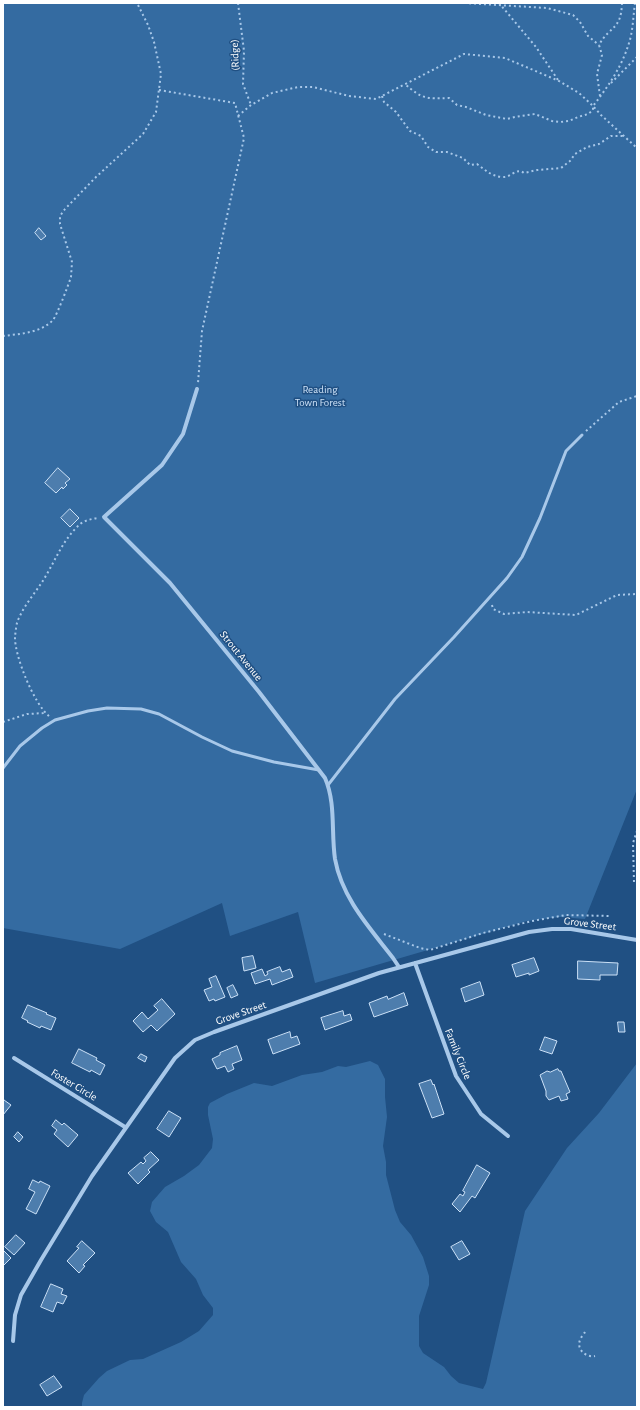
<!DOCTYPE html>
<style>
body{margin:0}
#map{position:relative;width:640px;height:1410px;overflow:hidden;background:#205083;font-family:"Alegreya Sans",sans-serif}
canvas{display:block}
.frame{position:absolute;inset:0;border:4px solid #fff;pointer-events:none}
</style>
<div id="map">
<canvas width="640" height="1410"></canvas>
<div class="frame"></div>
</div>
<script>
const ctx = document.querySelector('canvas').getContext('2d');
ctx.lineJoin = 'round';
function fillPath(path, color) { ctx.fillStyle = color; ctx.fill(path, 'evenodd'); }
function strokePath(path, color, width, dash) { ctx.strokeStyle = color; ctx.lineWidth = width; ctx.lineCap = dash ? 'butt' : 'round'; ctx.setLineDash(dash || []); ctx.stroke(path); }
function drawText(font, color, halo, rows, align = 'center') {
  ctx.font = font + ' "Alegreya Sans",sans-serif'; ctx.lineWidth = 3; ctx.setLineDash([]); ctx.textBaseline = 'middle'; ctx.strokeStyle = halo; ctx.fillStyle = color; for (const [text, x, y, turn = 0] of rows) {
    ctx.save(); ctx.translate(x, y); ctx.rotate((+turn || 0) * Math.PI / 180); ctx.textAlign = isNaN(turn) ? turn : align; if (halo) ctx.strokeText(text, 0, 0); ctx.fillText(text, 0, 0); ctx.restore();
  }
}
fillPath(new Path2D(`
 M3 3H637V789L585 919 560 917 527 921 315 983 298 912 230 936 222 903 120 949 3 928Z
 M370 1061 378 1065 385 1079V1097L387 1117 383 1146 386 1162V1175L395 1210 400 1222 411 1235 423 1257 429 1276V1285L419 1316V1346L423 1353 444 1367 451 1376 459 1383 483 1389 486 1383 525 1211 567 1148 599 1113 637 1063V1407H82V1403L84 1395 99 1378 107 1371 130 1360 143 1359 181 1342 199 1331 213 1315V1308L203 1295 196 1279 181 1262 168 1232 156 1222 150 1211 152 1202 165 1187 184 1176 199 1165 212 1148 213 1139 208 1115V1107L210 1103 227 1094 254 1083 272 1086 302 1075 322 1072 338 1066 346 1067Z`), '#346ba1');
const building = new Path2D(`
 M39 228 46 236 41 240 35 233Z
 M58 468 70 479 65 483 67 485 63 489 62 487 56 493 45 483Z
 M70 509 79 518 70 527 61 518Z
 M253 956 256 968 244 971 242 958Z
 M534 958 539 971 529 975V973L516 977 512 965Z
 M578 961 618 963 617 975H600V980L578 979Z
 M280 967 282 972 290 969 293 977 272 985 270 979 255 984 251 973 262 969 265 976 268 974 267 972Z
 M216 976 225 997 215 1001 214 999 209 1001 204 990 212 987 209 979Z
 M480 982 484 995 465 1002 461 989Z
 M233 985 238 995 231 998 227 988Z
 M404 993 408 1005 374 1017 369 1003 387 996 388 999Z
 M162 999 175 1014 157 1031 151 1025 143 1032 133 1021 142 1012 148 1019 158 1010 154 1006Z
 M28 1005 47 1013 46 1014 56 1018 51 1030 41 1026 40 1028 27 1022 28 1021 22 1018Z
 M343 1011 344 1016 350 1014 352 1020 325 1030 321 1018Z
 M618 1022H624L625 1032H619Z
 M290 1032 291 1038 297 1036 300 1044 273 1054 268 1040Z
 M545 1037 557 1041 552 1054 540 1050Z
 M237 1046 242 1060 232 1064 234 1069 228 1072 225 1066 217 1069 212 1059 220 1055V1053Z
 M79 1049 97 1058 96 1060 105 1065 100 1075 91 1070 90 1072 72 1063Z
 M141 1054 147 1057 145 1062 138 1058Z
 M558 1069 559 1071H561L570 1092 566 1094 568 1099 561 1101 559 1096 549 1100 546 1096V1091L540 1075 547 1071 550 1072Z
 M431 1080 433 1085 434 1084 444 1114 432 1118 419 1084Z
 M4 1100 11 1105 3 1115V1101Z
 M169 1111 181 1118 169 1137 157 1129Z
 M56 1120 62 1125 64 1123 78 1135 68 1147 54 1134 57 1130 52 1126Z
 M18 1132 23 1137 19 1142 14 1137Z
 M151 1152 159 1160 148 1170 150 1172 138 1184 128 1173 141 1162 143 1164 146 1161 144 1158Z
 M477 1165 490 1173 475 1198 472 1196 460 1212 452 1204 460 1194 463 1196 465 1192 463 1191Z
 M33 1180 39 1183 40 1181 50 1186 36 1214 26 1209 35 1192 29 1189Z
 M16 1235 25 1243 14 1255 5 1247Z
 M82 1241 95 1253 83 1265 85 1266 79 1273 67 1261 79 1248 77 1247Z
 M462 1241 470 1254 459 1260 451 1247Z
 M3 1250 11 1258 3 1266Z
 M51 1284 63 1289 61 1294 67 1296 63 1304 57 1302 53 1312 41 1307Z
 M54 1376 62 1387 47 1396 40 1385Z`);
fillPath(building, '#4d7dad');
strokePath(building, '#cce1f7', 1);
strokePath(new Path2D(`
 M238 3 244 51 243 84 251 105
 M464 3 547 8 573 15 580 22 588 36 599 45
 M499 3 536 47 558 80
 M635 3C633 17 633 33 628 46 621 68 607 88 593 106L601 115 637 148
 M611 83 637 57
 M159 90 235 103 244 138 202 331 198 383
 M382 96 384 102 396 112 410 131 421 136 428 147 436 152H447L463 158 470 165 477 164C485 170 491 176 502 177 511 178 516 167 524 173L537 170 561 168 570 161 575 154 587 147 599 144 611 136H623
 M600 96 597 74 602 55 599 45C610 25 621 31 622 3
 M238 116 251 105 272 93 298 87H313L349 96 376 99 464 54 505 58 559 81 579 93 593 106V110L588 114 578 117 569 121 560 122 552 121 535 114 515 117 507 119 486 115 466 107 457 105 449 98C426 99 422 99 405 84
 M3 336C19 334 41 333 53 320 57 315 68 286 71 277L72 262 60 224V216L65 209 96 177 143 134 156 112 161 74 154 42 148 25 137 3
 M586 431 619 402 637 396
 M492 605 493 609 504 614 527 612 576 615 617 595 637 594
 M49 716C34 704 14 655 15 636 16 630 16 623 19 618 25 604 36 592 44 579 55 561 62 542 77 527 82 521 90 519 98 518
 M3 722 27 714 45 713
 M634 882 633 843 637 831
 M384 934 420 948 430 950 483 933 532 921 566 915 609 916
 M585 1332C584 1334 581 1337 580 1340 576 1350 587 1358 595 1356`), '#a8c8e9', 2, [2, 3]);
strokePath(new Path2D(`
 M3 768 20 746 42 728 55 720 88 711 107 708 141 709 159 714 202 737 232 751 274 762 319 770
 M328 785 395 699 454 637 507 578 522 557 540 518 566 451 582 435`), '#a8c8e9', 3);
strokePath(new Path2D(`
 M197 389 183 434 162 465 104 517 170 583 259 692 325 778C336 803 331 832 335 859 342 898 369 927 393 958L399 967
 M415 963 456 1076 481 1114 508 1136
 M14 1058 125 1127
 M13 1341 15 1315 21 1295 41 1260 92 1176 175 1058 195 1040 214 1032 379 973 529 932 552 929H571L637 940`), '#a8c8e9', 4);
drawText('11px', '#fff', '#205083', [
 ["(Ridge)",235,55,-92],
 ["Strout Avenue",241,656,51],
 ["Grove Street",590,924,7],
 ["Grove Street",241,1013,-19],
 ["Family Circle",458,1054,68],
 ["Foster Circle",74,1085,31]
]);
drawText('11px', '#cce1f7', '#205083', [
 ["Reading",320,390],
 ["Town Forest",320,403]
]);
</script>
